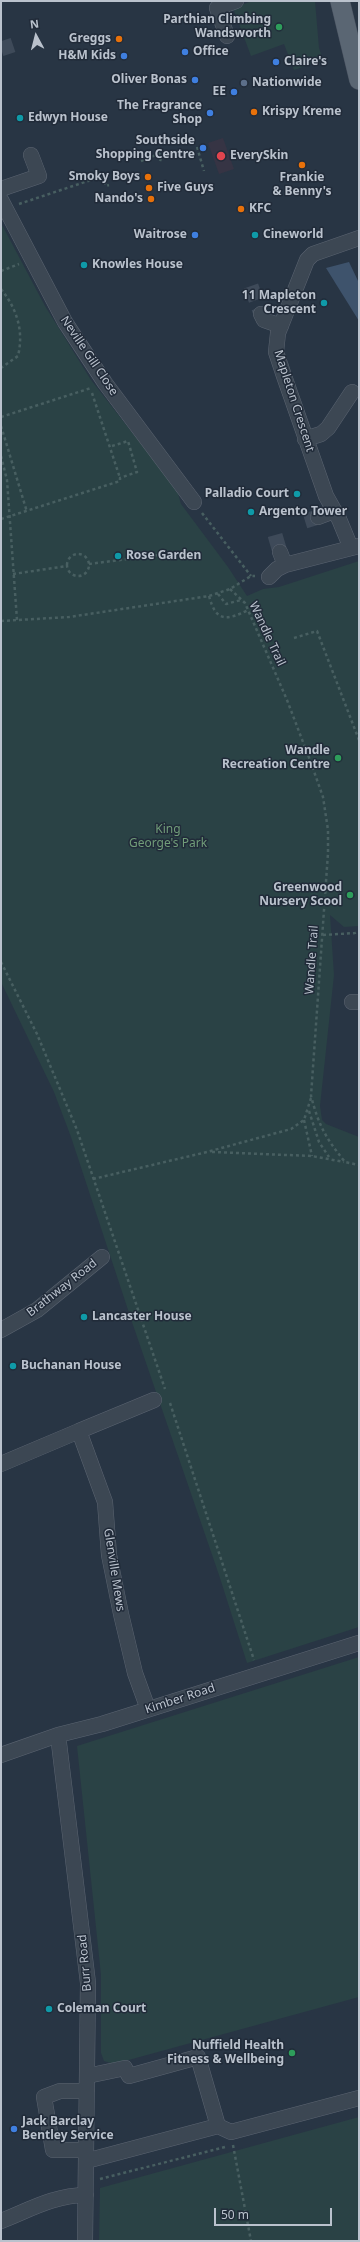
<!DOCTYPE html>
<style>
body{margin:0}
#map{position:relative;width:360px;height:2242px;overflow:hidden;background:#283544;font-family:"Noto Sans",sans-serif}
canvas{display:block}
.frame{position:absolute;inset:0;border:2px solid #bac2cd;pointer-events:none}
.north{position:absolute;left:16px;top:16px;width:40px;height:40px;-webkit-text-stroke:3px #212b39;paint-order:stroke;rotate:353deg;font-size:11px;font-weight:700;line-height:16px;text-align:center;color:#bac2cd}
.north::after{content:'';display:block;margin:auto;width:14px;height:18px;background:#bac2cd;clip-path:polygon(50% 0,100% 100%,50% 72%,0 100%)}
.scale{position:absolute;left:214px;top:2208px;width:118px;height:18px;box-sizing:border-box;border:2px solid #bac2cd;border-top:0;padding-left:5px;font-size:12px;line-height:14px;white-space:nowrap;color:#bac2cd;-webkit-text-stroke:3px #212b39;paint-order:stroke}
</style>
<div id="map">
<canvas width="360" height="2242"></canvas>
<div class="frame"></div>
<div class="north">N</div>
<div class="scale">50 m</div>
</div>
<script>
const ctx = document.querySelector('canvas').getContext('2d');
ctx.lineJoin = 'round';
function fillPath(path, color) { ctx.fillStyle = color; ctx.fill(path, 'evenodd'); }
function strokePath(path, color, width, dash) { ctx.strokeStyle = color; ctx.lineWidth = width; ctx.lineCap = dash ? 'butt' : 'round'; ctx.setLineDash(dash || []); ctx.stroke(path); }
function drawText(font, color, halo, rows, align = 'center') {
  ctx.font = font + ' "Noto Sans",sans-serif'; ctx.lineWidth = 3; ctx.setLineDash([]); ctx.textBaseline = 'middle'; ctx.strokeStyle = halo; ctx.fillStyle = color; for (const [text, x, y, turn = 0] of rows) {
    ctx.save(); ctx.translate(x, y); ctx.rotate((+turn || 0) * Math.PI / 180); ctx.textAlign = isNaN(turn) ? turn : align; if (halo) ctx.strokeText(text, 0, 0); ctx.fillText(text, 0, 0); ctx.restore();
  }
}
fillPath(new Path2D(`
 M223 138 234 169 219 174 208 143Z`), '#363444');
fillPath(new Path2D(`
 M252 1H315L319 48 323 60 294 70 284 44 251 56 233 8Z
 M1 223 45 306 91 380 177 490 181 504 228 567 247 596 263 589 279 587 359 561V926L344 927 330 915 334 975 320 1106 322 1120 326 1124 359 1137V1627L247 1663 219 1575 133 1325 71 1137 54 1092 1 982Z
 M359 1657V1997L114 2064 104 2061 101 2053V1975L77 1746Z
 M359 2117V2241H99L100 2188Z`), '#2a4245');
fillPath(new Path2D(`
 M349 262 359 283V321L326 268Z`), '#3e536c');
strokePath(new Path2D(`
 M1 49 13 45
 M251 286 261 314
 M305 521 318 517
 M275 535 280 552`), '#3e4a59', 15, [15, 8]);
const minor = new Path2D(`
 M227 36 217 8 236 1
 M1 189 39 176 31 155
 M1 200 65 322 105 383 194 502
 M261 314 264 320 281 326
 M305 439 321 434 328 428 352 392
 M318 517 334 511
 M351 548 339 519 326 496 284 376 276 352 278 333 307 260 313 254 359 238
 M280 552 285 565
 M269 577 277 569 285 565 359 546
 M352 1002H359
 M1 1330 37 1310 102 1257
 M1 1464 79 1431
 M148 1709 135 1673 121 1614 109 1555 105 1502 79 1431 154 1400
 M58 1735 88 1983 85 2241
 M1 1755 58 1735 102 1724 359 1643
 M218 2126 231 2132 359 2098
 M86 2150H53L44 2097 60 2091H87
 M86 2161 218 2126 198 2057 129 2076 125 2068 87 2076
 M1 2221C29 2210 55 2195 86 2195`);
const major = new Path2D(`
 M340 1 359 80`);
strokePath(minor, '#5b6471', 16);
strokePath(major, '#495260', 20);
strokePath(new Path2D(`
 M197 147 204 171
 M141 161 161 153 162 155
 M102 176 106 186 109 185
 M19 204 106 175
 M1 271 19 264
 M1 289C17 309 24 331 18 356L1 368
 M92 393 120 478
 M1 417 91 388
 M1 426 27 512
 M1 456 7 480 17 620
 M202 513 251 576
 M1 519 120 481V478L137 472 128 441 109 447
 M67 565a11 11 0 1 1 22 0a11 11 0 1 1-22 0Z
 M89 564 190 551
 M13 574 67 566
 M230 589 245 603 287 700 311 763 323 797 328 830V853L311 1096C319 1126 325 1137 345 1162L359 1165
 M218 594 226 604 241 600
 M209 596C216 622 226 621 248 610
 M1 621 69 617 209 596 230 589 251 576H255
 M294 638 317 631 359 740
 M323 935 355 933 359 931
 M1 962 37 1034 77 1130 165 1389
 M309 1111 319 1142 329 1157
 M304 1120 312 1156
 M212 1152 312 1156 344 1162
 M93 1179 207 1152 291 1129 304 1120 311 1098
 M170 1403 254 1660
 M233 2145 251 2241
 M100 2179 225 2147`), '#485f61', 2.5, [3, 3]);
strokePath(minor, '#3c4753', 15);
strokePath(major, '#5a6673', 19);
strokePath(new Path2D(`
 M160 161 162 155`), '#485f61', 2.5, [3, 3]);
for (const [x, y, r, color] of [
 [279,27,4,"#2e9e5b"],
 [119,39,4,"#e8710a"],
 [185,52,4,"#3f7fe0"],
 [124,56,4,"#3f7fe0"],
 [276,62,4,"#3f7fe0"],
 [195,80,4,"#3f7fe0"],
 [244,83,4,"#5c6f8a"],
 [234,92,4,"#3f7fe0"],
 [254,112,4,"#e8710a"],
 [210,113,4,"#3f7fe0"],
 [20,118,4,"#0f9aa8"],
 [203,148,4,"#3f7fe0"],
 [221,156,5,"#e0444e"],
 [302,165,4,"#e8710a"],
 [148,177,4,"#e8710a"],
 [149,188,4,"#e8710a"],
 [151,199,4,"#e8710a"],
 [241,209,4,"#e8710a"],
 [195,235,4,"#3f7fe0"],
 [255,235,4,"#0f9aa8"],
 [84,265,4,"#0f9aa8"],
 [324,303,4,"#0f9aa8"],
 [297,494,4,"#0f9aa8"],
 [251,512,4,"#0f9aa8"],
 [118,556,4,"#0f9aa8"],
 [338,758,4,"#2e9e5b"],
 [350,895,4,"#2e9e5b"],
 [84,1317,4,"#0f9aa8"],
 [13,1366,4,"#0f9aa8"],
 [49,2009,4,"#0f9aa8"],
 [292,2053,4,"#2e9e5b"],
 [14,2129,4,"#3f7fe0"]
]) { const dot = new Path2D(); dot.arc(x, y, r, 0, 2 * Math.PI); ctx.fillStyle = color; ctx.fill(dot); strokePath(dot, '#212b39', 1.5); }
drawText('bold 12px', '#bac2cd', '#212b39', [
 ["Parthian Climbing",271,20,"right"],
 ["Wandsworth",271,34,"right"],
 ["Greggs",111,39,"right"],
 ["Office",193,52],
 ["H&M Kids",116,56,"right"],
 ["Claire's",284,62],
 ["Oliver Bonas",187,80,"right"],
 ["Nationwide",252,83],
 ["EE",226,92,"right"],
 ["The Fragrance",202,106,"right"],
 ["Shop",202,120,"right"],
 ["Krispy Kreme",262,112],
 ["Edwyn House",28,118],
 ["Southside",195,141,"right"],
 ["Shopping Centre",195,155,"right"],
 ["EverySkin",230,156],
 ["Smoky Boys",140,177,"right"],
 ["Frankie",302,178,"center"],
 ["& Benny's",302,192,"center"],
 ["Five Guys",157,188],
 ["Nando's",143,199,"right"],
 ["KFC",249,209],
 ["Waitrose",187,235,"right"],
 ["Cineworld",263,235],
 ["Knowles House",92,265],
 ["11 Mapleton",316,296,"right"],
 ["Crescent",316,310,"right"],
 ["Palladio Court",289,494,"right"],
 ["Argento Tower",259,512],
 ["Rose Garden",126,556],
 ["Wandle",330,751,"right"],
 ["Recreation Centre",330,765,"right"],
 ["Greenwood",342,888,"right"],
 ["Nursery Scool",342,902,"right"],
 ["Lancaster House",92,1317],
 ["Buchanan House",21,1366],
 ["Coleman Court",57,2009],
 ["Nuffield Health",284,2046,"right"],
 ["Fitness & Wellbeing",284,2060,"right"],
 ["Jack Barclay",22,2122],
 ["Bentley Service",22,2136]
], 'left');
drawText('12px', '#bac2cd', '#212b39', [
 ["Neville Gill Close",89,356,56],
 ["Mapleton Crescent",294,401,72],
 ["Wandle Trail",267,634,65],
 ["Wandle Trail",312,960,-86],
 ["Brathway Road",62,1288,-38],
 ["Glenville Mews",114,1570,81],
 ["Kimber Road",180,1699,-18],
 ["Burr Road",85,1963,-95]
]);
drawText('12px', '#719d79', '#212b39', [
 ["King",168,830],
 ["George's Park",168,844]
]);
</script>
